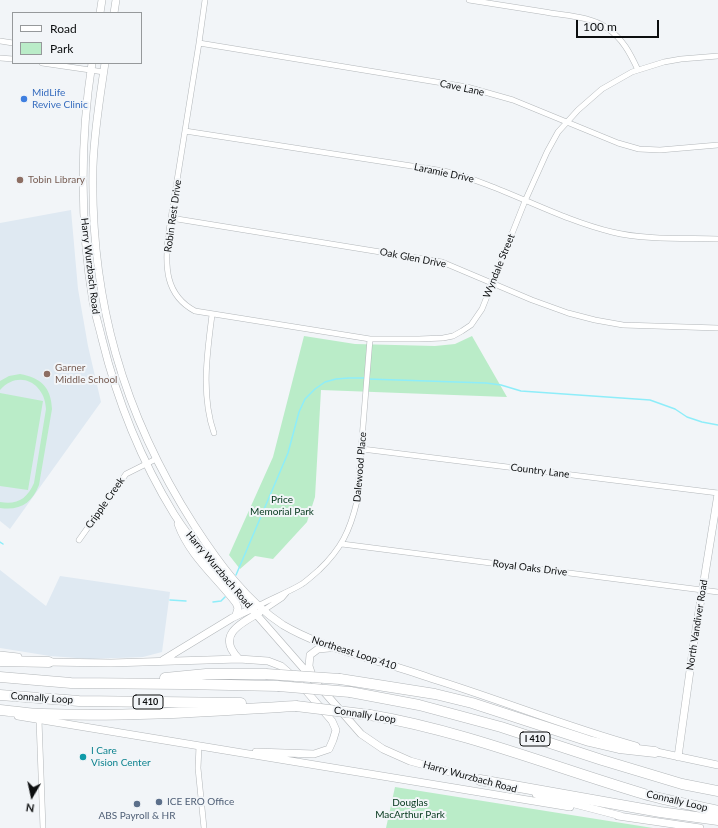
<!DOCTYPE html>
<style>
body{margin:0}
#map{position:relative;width:718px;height:828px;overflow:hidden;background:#f2f5f8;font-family:Lato,sans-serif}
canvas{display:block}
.legend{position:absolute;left:12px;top:12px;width:130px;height:52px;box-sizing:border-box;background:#f2f5f8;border:1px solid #96999b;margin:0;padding:5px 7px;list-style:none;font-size:12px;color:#0c0e0f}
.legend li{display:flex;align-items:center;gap:8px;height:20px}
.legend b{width:20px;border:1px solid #96999b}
.north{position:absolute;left:12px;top:776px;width:40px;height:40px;-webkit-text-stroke:3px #f2f5f8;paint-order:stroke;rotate:189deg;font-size:11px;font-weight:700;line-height:16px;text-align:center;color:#0c0e0f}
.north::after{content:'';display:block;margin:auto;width:14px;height:18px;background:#0c0e0f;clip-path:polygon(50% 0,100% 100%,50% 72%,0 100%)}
.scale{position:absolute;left:576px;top:20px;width:83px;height:18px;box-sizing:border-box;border:2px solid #0c0e0f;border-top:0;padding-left:5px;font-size:12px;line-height:14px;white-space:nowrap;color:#0c0e0f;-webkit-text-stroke:3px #f2f5f8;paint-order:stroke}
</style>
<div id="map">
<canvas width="718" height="828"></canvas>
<ul class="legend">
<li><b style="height:5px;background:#fff"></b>Road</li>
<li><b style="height:11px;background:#baecc8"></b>Park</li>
</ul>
<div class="north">N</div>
<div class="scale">100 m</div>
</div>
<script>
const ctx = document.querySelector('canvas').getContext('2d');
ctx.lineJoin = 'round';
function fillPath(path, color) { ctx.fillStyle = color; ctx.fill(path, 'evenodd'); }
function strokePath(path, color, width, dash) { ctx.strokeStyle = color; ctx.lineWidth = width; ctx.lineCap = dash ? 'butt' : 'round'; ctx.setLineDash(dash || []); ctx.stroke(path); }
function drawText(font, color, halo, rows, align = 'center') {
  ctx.font = font + ' Lato,sans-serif'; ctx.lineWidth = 4; ctx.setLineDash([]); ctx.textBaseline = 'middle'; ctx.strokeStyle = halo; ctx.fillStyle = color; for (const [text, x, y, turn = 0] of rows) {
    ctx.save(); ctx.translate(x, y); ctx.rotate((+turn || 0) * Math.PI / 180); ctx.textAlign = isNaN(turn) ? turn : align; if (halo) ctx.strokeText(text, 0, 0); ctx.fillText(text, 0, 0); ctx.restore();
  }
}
fillPath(new Path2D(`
 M71 210 78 289 88 346 101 402 10 529 0 521V223Z
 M0 570 46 606 60 576 170 592 162 652 143 657 90 659 50 656 0 648Z`), '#dfe9f2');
fillPath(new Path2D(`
 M304 336 355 344 435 346 455 344 472 336 507 397 321 390 315 497 307 522 273 559 255 556 240 569 229 555 273 457Z
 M20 374C41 378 51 387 52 409L39 485C32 503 20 511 0 508V502C17 505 27 499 34 483L46 409C45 383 19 369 0 390V381L9 376Z
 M0 393 43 401 28 490 0 486Z
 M395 787 653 828H386Z`), '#baecc8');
strokePath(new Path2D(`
 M368 379 486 383 501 385 521 391 650 400 675 409 687 417 702 422 718 425
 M0 542 3 544
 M236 575 288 453 299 412 305 399 315 389 325 382 336 379 349 378H364
 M170 600 186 601
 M213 602 221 601 225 597`), '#8eedf9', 1.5);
const street = new Path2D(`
 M205 0 199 43 168 237C165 266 165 295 195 311L370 339H419L443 338 453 336 462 331 471 325 482 309 525 201 547 152 558 132 578 110 602 89 632 72 664 62 681 59 718 56
 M469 0C494 4 520 8 545 12 566 16 590 16 607 28 623 39 630 53 638 70
 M0 41 13 43
 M199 43 467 87 513 100 618 143 639 149 660 150 718 145
 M0 58 13 59
 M42 63 104 72
 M185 131 444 171C502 185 554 218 612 232 644 240 685 238 718 239
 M171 218 442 262 532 300 568 313 595 320 623 325 718 328
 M212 315C207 353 201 396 214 433
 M362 449 718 493
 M79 540 126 474 156 459
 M342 544 718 592
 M258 606C272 598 289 592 302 584 308 580 313 575 319 570 341 549 350 531 357 501L370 339
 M264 610 282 598 287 592
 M39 720 43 828
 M199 746 198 768 204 828`);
const secondary = new Path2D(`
 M100 13 102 0
 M114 13 116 0
 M92 63C80 140 80 225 93 302 95 314 99 326 102 339 117 400 141 460 174 514 195 547 222 576 248 605 286 648 323 691 361 734L383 749 410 761 483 781
 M105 63C100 97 94 132 93 167 90 299 123 414 194 525 218 562 246 601 283 625 307 639 331 647 357 655 382 663 408 670 433 679 501 700 567 727 636 746
 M178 524C189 555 216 577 236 603L238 608 236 615
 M0 655 18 657
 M239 659C216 636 239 624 259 613
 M163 660 232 618 255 607
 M46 662 111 663 239 659 268 661 281 666 296 679 332 721 336 730 333 740 329 749 314 754 256 752
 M313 678 309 666 310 655 318 649 329 648
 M18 716 570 807
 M652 751 718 765
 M678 757 694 642 718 494
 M536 794 621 816
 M618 816 700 828`);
const highway = new Path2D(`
 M0 661 49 662
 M0 677 71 683 182 684 278 686
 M165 678 206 674H266
 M340 679 435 694 472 703 589 741 619 748 655 752
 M350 692 419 705 501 727 602 760 682 784 718 791
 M0 695 79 701 241 703
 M0 710C14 711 28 714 43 714 127 717 212 711 296 706
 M370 715C464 731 553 767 644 794 668 801 693 805 718 811
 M480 780 660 812 718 820`);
strokePath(street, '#b3b7ba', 6);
strokePath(secondary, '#b3b7ba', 8);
strokePath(highway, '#b3b7ba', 11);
strokePath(street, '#fff', 5);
strokePath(secondary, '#fff', 7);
strokePath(highway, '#fff', 10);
const highwayBridge = new Path2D(`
 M266 674 340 679
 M278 686 350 692
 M296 706 370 715`);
strokePath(highwayBridge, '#b3b7ba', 11, []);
strokePath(highwayBridge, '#fff', 10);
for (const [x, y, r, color] of [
 [24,99,4,"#3f7fe0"],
 [20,180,4,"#8d6e63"],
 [47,374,4,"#8d6e63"],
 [83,757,4,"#0f9aa8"],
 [159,802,4,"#5c6f8a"],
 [137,804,4,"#5c6f8a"]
]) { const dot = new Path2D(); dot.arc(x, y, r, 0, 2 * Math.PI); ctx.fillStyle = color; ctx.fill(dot); strokePath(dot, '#f2f5f8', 1.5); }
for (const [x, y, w] of [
 [148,702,30],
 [535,739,30]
]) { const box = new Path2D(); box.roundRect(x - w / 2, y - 7, w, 14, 3); ctx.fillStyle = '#f2f5f8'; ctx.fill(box); strokePath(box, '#0c0e0f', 1); }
drawText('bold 9px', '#0c0e0f', null, [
 ["I 410",148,702],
 ["I 410",535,739]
]);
drawText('10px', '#0c0e0f', '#f2f5f8', [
 ["Cave Lane",462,88,12],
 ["Laramie Drive",444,173,12],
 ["Robin Rest Drive",173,216,-82],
 ["Oak Glen Drive",413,258,11],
 ["Harry Wurzbach Road",90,266,83],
 ["Wyndale Street",499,266,-68],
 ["Dalewood Place",360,467,-85],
 ["Country Lane",540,471,7],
 ["Cripple Creek",105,503,-55],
 ["Royal Oaks Drive",530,568,7],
 ["Harry Wurzbach Road",219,570,50],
 ["North Vandiver Road",697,625,-81],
 ["Northeast Loop 410",354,653,18],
 ["Connally Loop",42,698,4],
 ["Connally Loop",365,715,9],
 ["Harry Wurzbach Road",470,777,15],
 ["Connally Loop",677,801,13]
]);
drawText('10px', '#366cbe', '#f2f5f8', [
 ["MidLife",32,93],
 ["Revive Clinic",32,105]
], 'left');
drawText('10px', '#785e54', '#f2f5f8', [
 ["Tobin Library",28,180],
 ["Garner",55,368],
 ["Middle School",55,380]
], 'left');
drawText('10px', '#02361a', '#f2f5f8', [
 ["Price",282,500],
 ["Memorial Park",282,512],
 ["Douglas",410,803],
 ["MacArthur Park",410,815]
]);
drawText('10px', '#0d838f', '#f2f5f8', [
 ["I Care",91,751],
 ["Vision Center",91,763]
], 'left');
drawText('10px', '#4e5e75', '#f2f5f8', [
 ["ICE ERO Office",167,802],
 ["ABS Payroll & HR",137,816,"center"]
], 'left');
</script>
